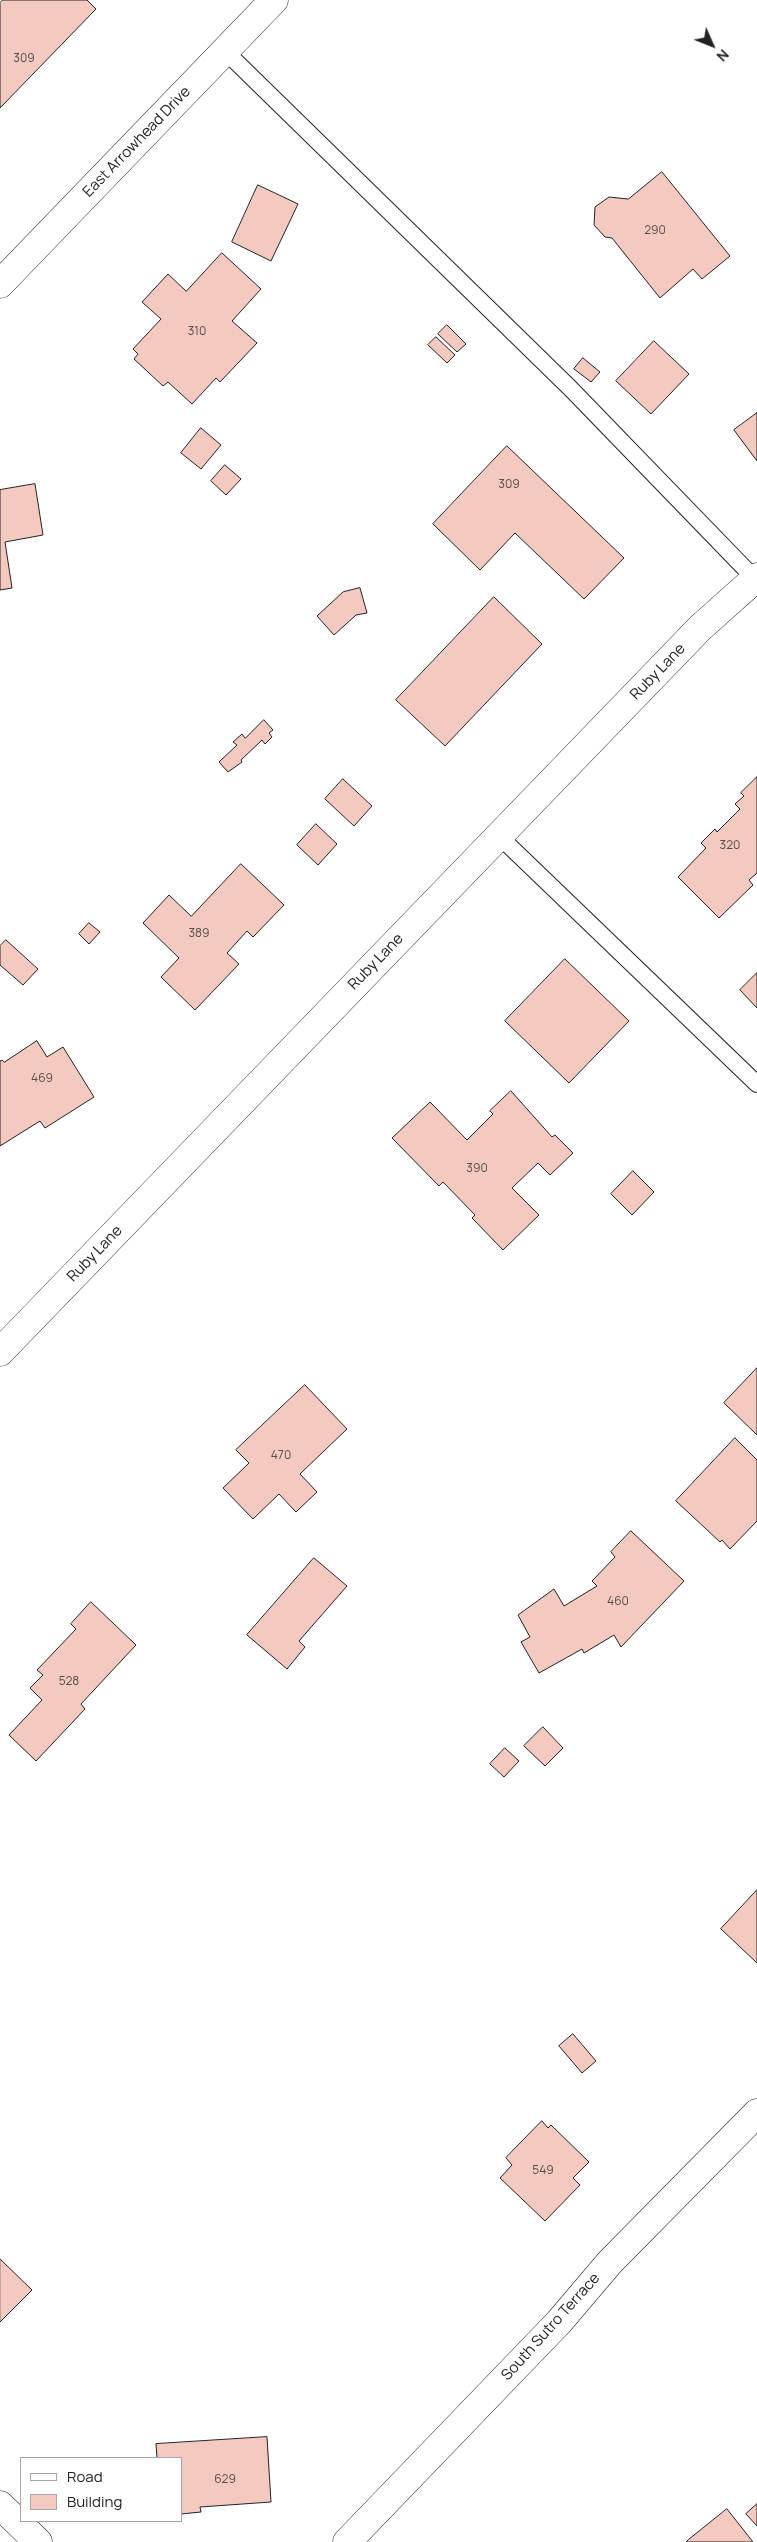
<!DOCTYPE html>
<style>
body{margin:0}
#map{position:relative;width:757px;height:2542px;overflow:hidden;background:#fff;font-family:Manrope,sans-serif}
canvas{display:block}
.legend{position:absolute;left:20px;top:2457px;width:162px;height:65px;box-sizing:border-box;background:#fff;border:1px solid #a7a7a7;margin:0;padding:6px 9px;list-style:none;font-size:15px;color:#222}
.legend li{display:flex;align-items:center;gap:10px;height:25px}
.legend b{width:25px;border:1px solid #a7a7a7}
.north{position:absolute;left:687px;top:20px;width:50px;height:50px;-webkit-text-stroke:4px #fff;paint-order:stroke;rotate:134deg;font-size:14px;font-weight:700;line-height:20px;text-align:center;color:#222}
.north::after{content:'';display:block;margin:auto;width:18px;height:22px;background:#222;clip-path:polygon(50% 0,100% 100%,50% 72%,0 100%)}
</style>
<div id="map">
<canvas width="757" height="2542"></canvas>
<ul class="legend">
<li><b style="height:6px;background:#fff"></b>Road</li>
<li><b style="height:14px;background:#f3c9c0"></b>Building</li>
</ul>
<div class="north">N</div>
</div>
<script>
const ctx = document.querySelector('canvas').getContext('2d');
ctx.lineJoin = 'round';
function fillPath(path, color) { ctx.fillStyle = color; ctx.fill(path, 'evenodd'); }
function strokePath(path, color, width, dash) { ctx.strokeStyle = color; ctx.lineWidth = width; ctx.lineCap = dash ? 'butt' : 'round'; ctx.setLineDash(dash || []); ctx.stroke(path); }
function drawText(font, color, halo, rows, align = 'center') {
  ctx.font = font + ' Manrope,sans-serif'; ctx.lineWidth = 4; ctx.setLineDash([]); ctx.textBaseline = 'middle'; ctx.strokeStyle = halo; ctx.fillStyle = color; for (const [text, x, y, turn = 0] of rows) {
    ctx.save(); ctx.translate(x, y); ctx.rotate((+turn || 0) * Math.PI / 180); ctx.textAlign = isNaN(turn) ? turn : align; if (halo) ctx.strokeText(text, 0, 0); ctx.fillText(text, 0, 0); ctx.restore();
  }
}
const building = new Path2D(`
 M3 0H87L96 9 0 108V3Z
 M662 172 730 256 702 279 693 269 660 298 612 238 605 237 594 225 595 207 609 197 628 199Z
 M258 185 298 204 271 261 232 242Z
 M222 253 261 289 232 321 257 343 220 382 216 378 192 404 168 382 163 386 134 359 138 354 133 349 161 319 142 302 168 274 186 291Z
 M447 325 466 344 457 352 438 334Z
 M436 337 455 355 447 363 428 345Z
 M654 341 689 374 651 414 616 381Z
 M583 358 600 372 591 382 574 369Z
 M757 413V461L734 430Z
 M201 428 221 445 201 469 181 453Z
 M507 446 624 558 584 599 515 533 480 570 433 524Z
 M225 465 241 479 226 495 211 481Z
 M35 484 43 535 5 542 12 588 0 590V490Z
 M360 588 367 613 356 615 334 635 317 616 343 592Z
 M494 597 542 644 445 746 396 700Z
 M264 720 273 730 269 733 272 737 265 744 262 740 241 760 242 762 228 772 219 762 237 745 233 742 242 734 245 738Z
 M757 777V873L749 880 753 885 719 918 678 877 706 848 701 843 715 829 717 832 740 809 735 804 744 796 741 793Z
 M343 779 372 806 354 826 325 799Z
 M316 824 337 844 318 865 297 845Z
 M241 864 284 905 253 937 247 931 227 953 239 964 195 1010 161 977 179 958 143 923 169 895 191 916Z
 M89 923 100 932 89 944 79 934Z
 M6 940 38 969 23 985 0 965V946Z
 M565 959 629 1021 569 1083 505 1021Z
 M757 973V1008L740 990Z
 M37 1041 47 1057 63 1047 94 1097 45 1128 40 1121 0 1146V1061L2 1060 4 1062Z
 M511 1091 552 1137 555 1135 573 1153 550 1175 538 1163 512 1188 539 1215 503 1250 472 1218 475 1215 443 1182 439 1186 392 1138 430 1102 467 1140 493 1114 490 1111Z
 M633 1171 654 1192 632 1215 611 1194Z
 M757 1368V1435L724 1403Z
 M305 1385 347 1429 300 1474 317 1492 296 1512 279 1494 253 1519 223 1488 249 1463 236 1450Z
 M735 1438 757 1460V1521L730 1549 722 1540 720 1542 676 1501Z
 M631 1531 684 1581 621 1647 614 1635 584 1653 582 1649 539 1673 521 1642 530 1637 518 1615 554 1589 564 1606 597 1586 592 1581 615 1557 611 1552Z
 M314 1558 347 1586 299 1641 305 1647 287 1669 247 1635Z
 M91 1602 136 1645 81 1704 85 1709 36 1761 9 1735 42 1700 30 1688 43 1675 37 1670 76 1629 71 1624Z
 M543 1727 563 1748 545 1766 524 1746Z
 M505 1748 519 1761 504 1777 490 1764Z
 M757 1890V1963L721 1929Z
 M573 2034 596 2061 582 2073 559 2046Z
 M542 2121 548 2128 551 2125 589 2162 573 2178 580 2185 545 2221 500 2178 512 2165 506 2158Z
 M0 2259 32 2290 0 2322Z
 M267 2437 271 2502 200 2507 201 2512 181 2514V2458H157L156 2444Z
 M757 2504V2526L746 2514Z
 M727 2509 753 2542H686L688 2540Z`);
fillPath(building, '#f3c9c0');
strokePath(building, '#222', 1);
const service = new Path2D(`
 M225 51 571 389 755 579
 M499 836 757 1084`);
const minor = new Path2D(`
 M0 1352 700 628 757 577
 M0 2505 38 2542
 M347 2542 559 2322 610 2262 757 2113`);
const tertiary = new Path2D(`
 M0 284 274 0`);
strokePath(service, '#222', 18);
strokePath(minor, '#222', 29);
strokePath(tertiary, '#222', 29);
strokePath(service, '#fff', 16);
strokePath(minor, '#fff', 28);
strokePath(tertiary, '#fff', 28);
drawText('12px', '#564c4a', null, [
 ["309",24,59],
 ["290",655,231],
 ["310",197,332],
 ["309",509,485],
 ["320",730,846],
 ["389",199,934],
 ["469",42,1079],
 ["390",477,1169],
 ["470",281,1456],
 ["460",618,1602],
 ["528",69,1682],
 ["549",543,2171],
 ["629",225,2480]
]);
drawText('15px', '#222', '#fff', [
 ["East Arrowhead Drive",137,142,-46],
 ["Ruby Lane",658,672,-46],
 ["Ruby Lane",376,962,-46],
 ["Ruby Lane",95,1254,-46],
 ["South Sutro Terrace",551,2327,-48]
]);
</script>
